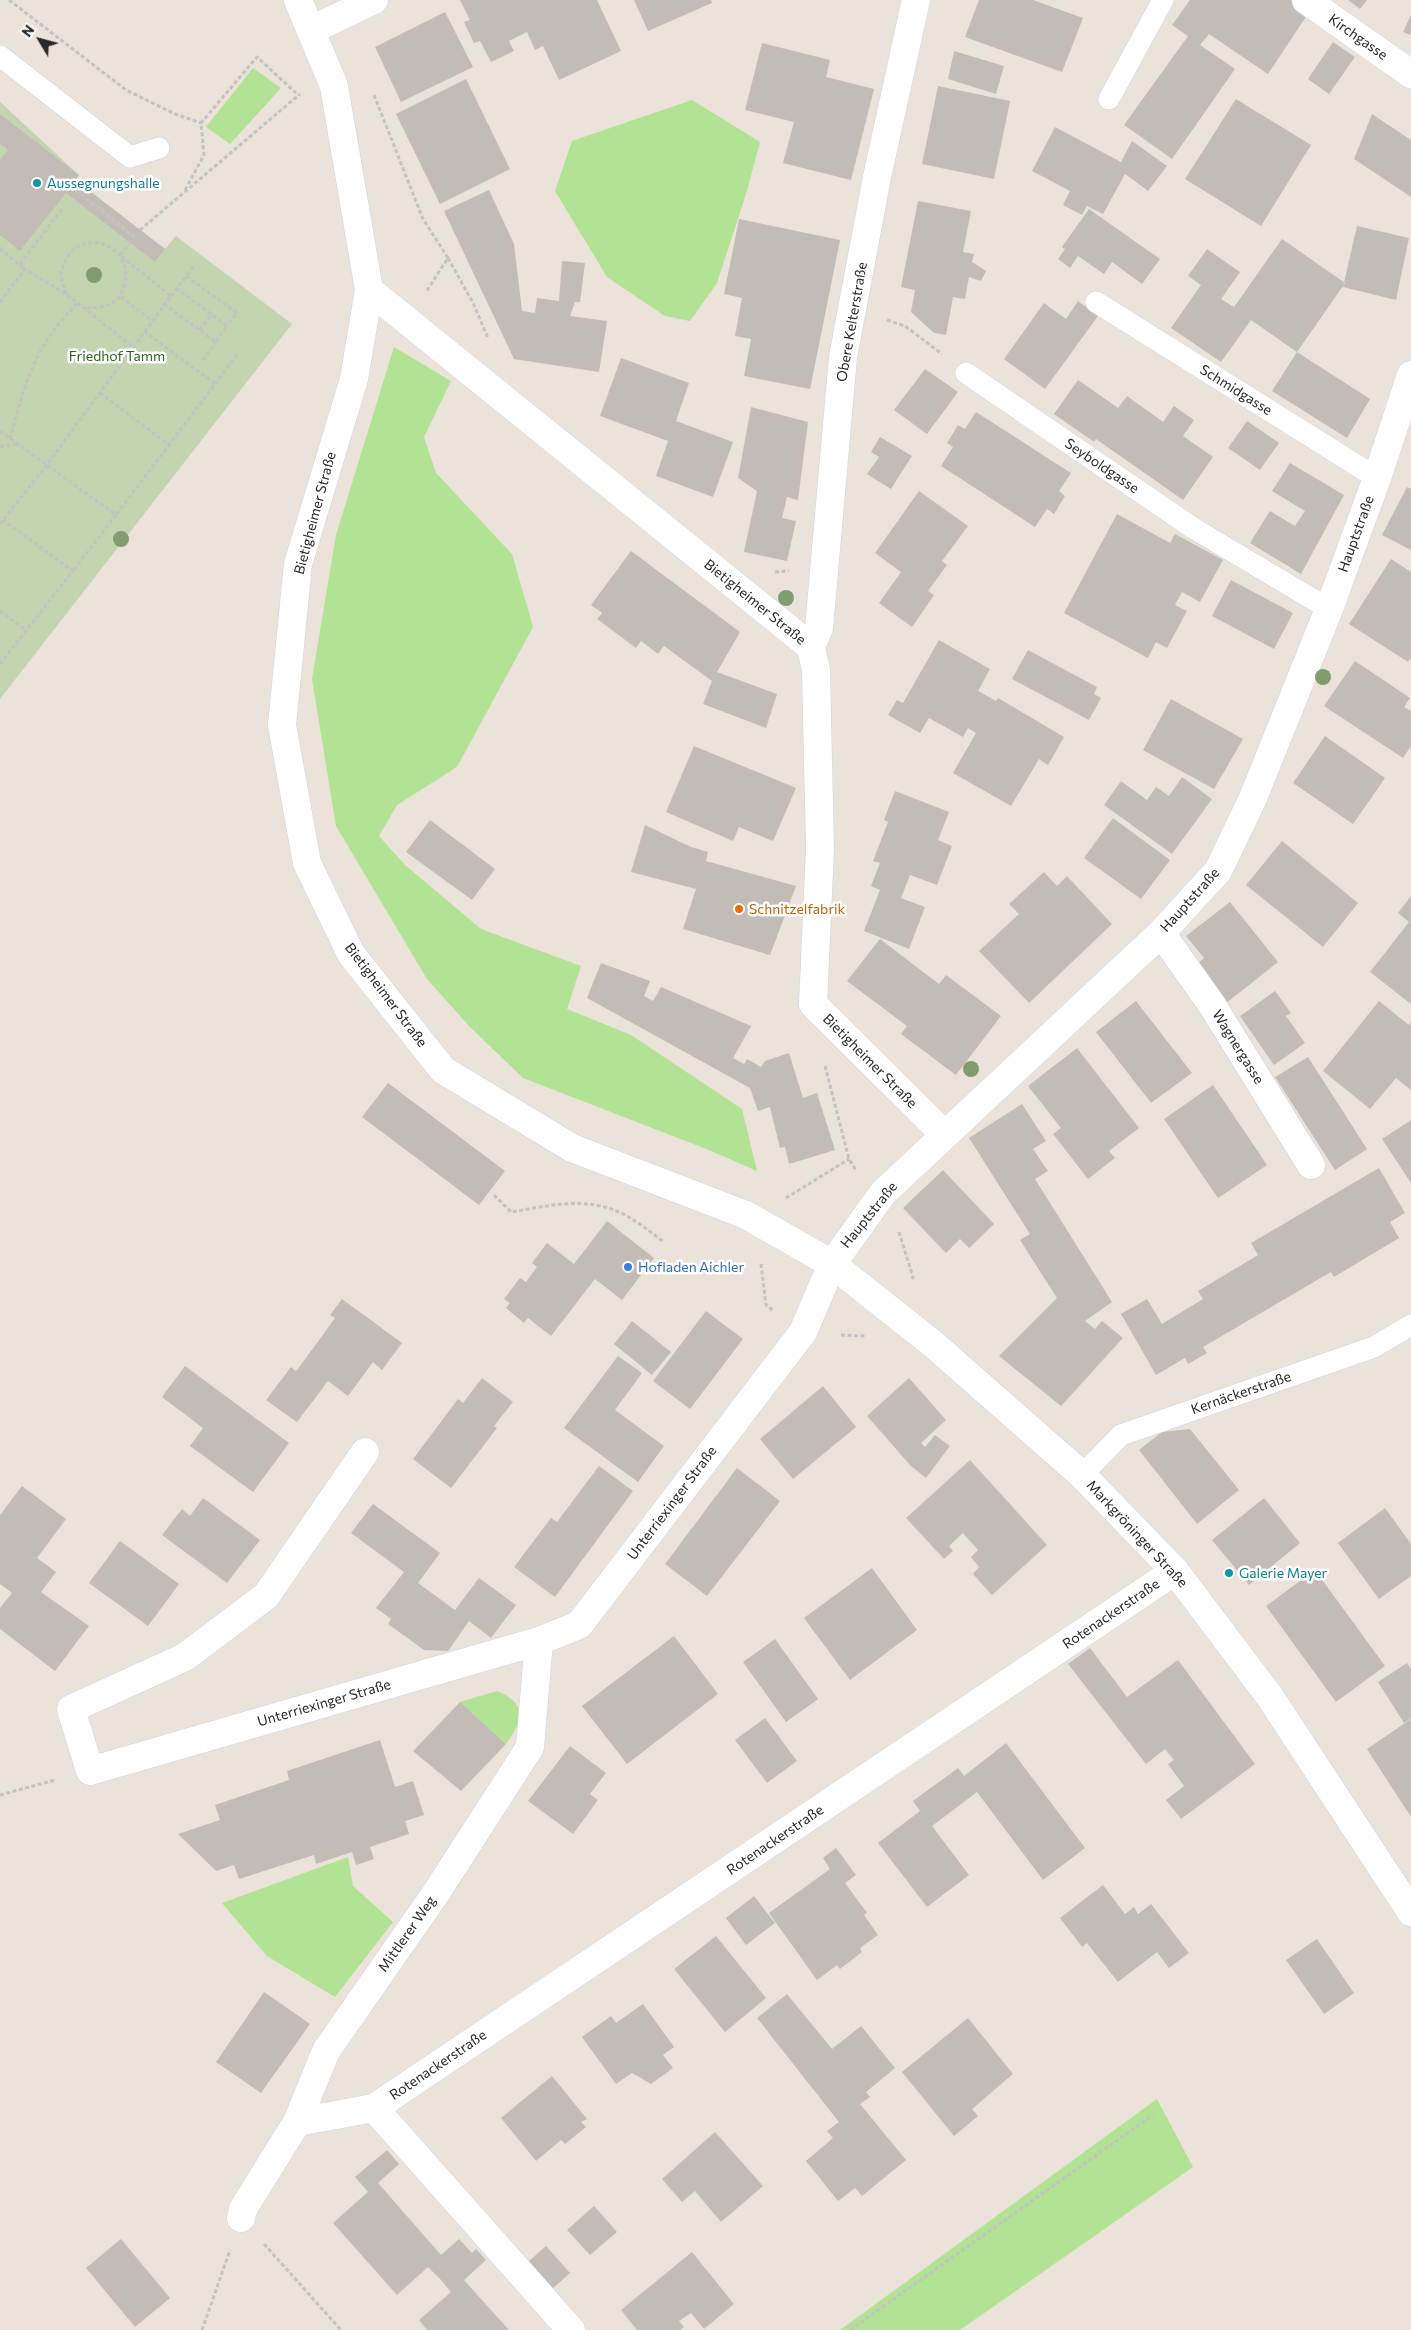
<!DOCTYPE html>
<meta charset="utf-8">
<style>
body{margin:0}
#map{position:relative;width:1411px;height:2330px;overflow:hidden;background:#ebe2d9;font-family:Commissioner,sans-serif}
canvas{display:block}
.north{position:absolute;left:15px;top:15px;width:50px;height:50px;-webkit-text-stroke:4px #fff;paint-order:stroke;rotate:307deg;font-size:14px;font-weight:700;line-height:20px;text-align:center;color:#282828}
.north::after{content:'';display:block;margin:auto;width:18px;height:22px;background:#282828;clip-path:polygon(50% 0,100% 100%,50% 72%,0 100%)}
</style>
<div id="map">
<canvas width="1411" height="2330"></canvas>
<div class="north">N</div>
</div>
<script>
const ctx = document.querySelector('canvas').getContext('2d');
ctx.lineJoin = 'round';
function fillPath(path, color) { ctx.fillStyle = color; ctx.fill(path, 'evenodd'); }
function strokePath(path, color, width, dash) { ctx.strokeStyle = color; ctx.lineWidth = width; ctx.lineCap = dash ? 'butt' : 'round'; ctx.setLineDash(dash || []); ctx.stroke(path); }
function drawText(font, color, halo, rows, align = 'center') {
  ctx.font = font + ' Commissioner,sans-serif'; ctx.lineWidth = 5; ctx.setLineDash([]); ctx.textBaseline = 'middle'; ctx.strokeStyle = halo; ctx.fillStyle = color; for (const [text, x, y, turn = 0] of rows) {
    ctx.save(); ctx.translate(x, y); ctx.rotate((+turn || 0) * Math.PI / 180); ctx.textAlign = isNaN(turn) ? turn : align; if (halo) ctx.strokeText(text, 0, 0); ctx.fillText(text, 0, 0); ctx.restore();
  }
}
fillPath(new Path2D(`
 M253 68 281 88 230 144 206 127Z
 M692 100 760 142 746 194 717 283 690 321 665 316 607 277 555 191 572 141Z
 M394 347 451 381 424 437 436 473 512 554 533 627 457 767 397 805 379 836 405 865 481 929 581 966 567 1009 631 1035 742 1109 757 1171 709 1150 523 1078 470 1027 427 979 336 826 312 679 336 535Z
 M497 1691C527 1703 524 1720 506 1744L460 1702Z
 M348 1857 353 1886 393 1922 335 1997 267 1956 222 1903Z
 M1157 2099 1193 2167 960 2330H840Z`), '#b2e294');
fillPath(new Path2D(`
 M0 102 79 175 76 180 165 249 176 236 292 324 0 699Z`), '#c3d5b0');
fillPath(new Path2D(`
 M460 0H597L621 51 559 80 543 46 535 50 527 32 509 41 514 51 491 62 480 41 474 43 464 22 470 20Z
 M634 0H711L712 3 648 31Z
 M979 0H1033L1083 18 1062 72 965 37Z
 M1190 0H1291L1309 12 1268 74 1209 34 1200 45 1235 69 1172 159 1124 125 1188 36 1172 25Z
 M1348 0H1367L1360 9Z
 M445 12 473 67 401 102 375 47Z
 M1411 15V35L1403 32Z
 M1333 42 1355 57 1329 94 1308 79Z
 M762 43 830 60 826 77 874 89 851 180 783 163 794 122 745 110Z
 M954 51 1004 66 996 94 948 79Z
 M466 79 510 169 440 204 396 114Z
 M938 86 1010 101 994 179 922 164Z
 M1236 99 1311 145 1261 226 1185 179Z
 M0 114 79 175 75 180 165 249 155 262 66 193 20 251 0 235V160L8 150 0 144Z
 M1372 114 1411 140V197L1354 159Z
 M1055 127 1121 162 1132 141 1167 166 1148 191 1125 174 1103 214 1087 206 1082 215 1063 205 1070 191 1032 171Z
 M489 190 514 244 522 311 535 313 537 298 559 301 562 261 585 263 580 302H575L570 316 607 321 599 372 514 359 444 211Z
 M918 201 971 211 963 252 974 254 972 262 986 271 981 281 969 277 965 299 953 297 946 335 934 333 911 312 915 290 901 287Z
 M1089 209 1160 259 1142 284 1112 262 1104 274 1078 256 1070 268 1058 259 1065 249 1062 247Z
 M739 219 840 240 810 389 744 376 751 339 735 336 742 298 724 294Z
 M1357 226 1409 238 1396 300 1343 287Z
 M1282 239 1345 283 1297 352 1251 320 1221 362 1171 328 1201 285 1188 276 1207 249 1240 272 1221 299 1234 307Z
 M1078 301 1098 316 1045 389 1004 359 1044 303 1066 319Z
 M1297 352 1370 399 1347 438 1272 391Z
 M621 358 689 383 676 421 733 442 713 497 656 476 668 441 600 416Z
 M925 369 958 392 927 434 894 410Z
 M1078 380 1118 408 1127 396 1163 422 1174 406 1194 420 1183 436 1213 457 1183 500 1096 439 1094 442 1054 414Z
 M751 407 808 422 798 500 787 497 782 518 796 521 787 561 744 552 757 491 738 478Z
 M976 412 1071 473 1059 491 1065 496 1054 514 1047 509 1035 527 941 466 953 447 947 443 958 425 965 429Z
 M1247 421 1279 443 1260 470 1228 448Z
 M880 437 912 456 891 489 867 474 879 457 871 452Z
 M1290 463 1344 495 1301 574 1250 543 1270 511 1295 526 1305 511 1272 491Z
 M1407 487 1411 489V550L1382 535Z
 M919 491 968 526 942 561 947 565 928 591 934 595 912 627 879 603 901 572 875 553Z
 M1117 514 1170 543 1175 534 1223 560 1200 602 1182 592 1175 605 1187 611 1167 648 1156 642 1148 658 1064 613Z
 M631 551 740 632 717 672 777 694 766 728 703 704 712 681 664 646 658 654 641 641 636 648 597 619 602 613 591 605Z
 M1391 559 1411 572V658L1408 662 1349 624Z
 M1231 580 1293 613 1274 649 1212 616Z
 M939 640 990 669 978 691 996 701 998 698 1064 737 1048 765 1039 759 1011 806 953 773 976 733 968 728 963 737 929 718 920 733 888 715 897 700 903 703Z
 M1028 650 1097 687 1094 694 1101 698 1089 720 1012 679Z
 M1355 661 1410 698 1404 707 1411 711V746L1403 758 1324 706Z
 M1171 699 1243 739 1214 789 1143 750Z
 M1325 736 1385 778 1353 824 1293 783Z
 M694 746 796 788 773 841 739 827 733 841 666 812Z
 M1182 777 1212 799 1172 854 1104 805 1121 781 1147 800 1156 787 1169 796Z
 M895 791 949 812 938 840 952 846 937 885 910 875 901 898 925 907 909 949 864 931 880 890 871 886 880 863 873 861 888 822 884 820Z
 M1113 818 1170 860 1141 899 1084 858Z
 M430 820 495 869 472 900 406 852Z
 M645 825 691 847 708 852 706 861 796 886 770 955 683 929 696 889 631 872Z
 M1282 841 1358 903 1323 947 1246 885Z
 M1044 872 1057 886 1067 876 1112 924 1029 1003 979 951 1019 914 1009 904Z
 M1411 896V1004L1370 972 1409 922 1398 913Z
 M1230 902 1278 962 1225 1004 1195 966 1204 958 1186 936Z
 M880 939 939 984 946 975 1001 1016 956 1075 901 1034 907 1026 847 981Z
 M601 963 650 981 644 996 653 1001 661 987 751 1026 733 1058 744 1064 747 1059 761 1067 765 1061 789 1053 803 1098 817 1093 835 1150 789 1164 785 1147 780 1148 770 1107 758 1111 750 1088 587 998Z
 M1275 991 1291 1013 1286 1016 1305 1043 1274 1065 1240 1016Z
 M1136 1001 1192 1073 1151 1103 1096 1032Z
 M1379 1001 1409 1025 1411 1022V1090L1396 1078 1370 1109 1323 1071Z
 M1077 1048 1139 1128 1109 1151 1115 1158 1088 1179 1053 1134 1061 1128 1028 1086Z
 M1308 1057 1367 1149 1335 1170 1275 1077Z
 M388 1083 505 1171 479 1205 362 1117Z
 M1213 1085 1267 1165 1218 1198 1164 1119Z
 M1022 1104 1046 1141 1033 1149 1048 1171 1035 1179 1112 1302 1085 1321 1095 1329 1102 1321 1123 1338 1061 1406 999 1356 1057 1298 1020 1240 1030 1234 969 1138Z
 M1411 1120V1183L1382 1139Z
 M1379 1168 1405 1213 1390 1222 1399 1238 1334 1277 1331 1272 1203 1347 1207 1353 1188 1364 1185 1358 1156 1375 1121 1314 1147 1299 1162 1324 1203 1299 1198 1291 1258 1255 1251 1243Z
 M943 1170 994 1224 969 1248 960 1239 946 1253 903 1208Z
 M607 1221 654 1258 622 1300 595 1279 551 1336 528 1318 524 1323 506 1308 510 1303 504 1299 520 1278 526 1282 537 1267 532 1263 547 1243 574 1264Z
 M342 1299 402 1343 382 1370 373 1362 348 1396 328 1381 297 1422 266 1400 291 1367 296 1371 303 1362 335 1318 330 1315Z
 M706 1311 743 1339 690 1409 653 1381Z
 M632 1321 671 1352 652 1375 614 1344Z
 M618 1356 642 1373 615 1410 664 1446 638 1482 564 1428Z
 M185 1366 289 1443 253 1492 190 1446 203 1428 162 1397Z
 M482 1378 513 1402 494 1426 497 1428 451 1488 413 1459 458 1399 463 1403Z
 M909 1378 946 1420 921 1443 925 1447 935 1435 950 1446 926 1478 911 1466 867 1416Z
 M823 1386 856 1427 793 1479 760 1439Z
 M1190 1429 1239 1490 1197 1524 1139 1450 1162 1432Z
 M970 1460 1047 1545 992 1595 973 1574 979 1567 971 1557 978 1550 963 1533 949 1546 953 1551 944 1559 906 1518Z
 M599 1466 633 1491 555 1597 514 1567 551 1518 557 1522Z
 M737 1468 780 1501 707 1596 665 1564Z
 M22 1486 66 1519 37 1558 56 1572 41 1592 89 1626 55 1671 0 1629V1608L12 1593 0 1584V1515Z
 M203 1498 260 1540 227 1583 162 1535 182 1509 190 1516Z
 M1264 1498 1300 1543 1249 1585 1212 1540Z
 M373 1504 440 1553 418 1583 455 1610 479 1578 516 1605 491 1638 469 1621 448 1651 424 1650 388 1624 391 1619 376 1608 404 1572 351 1533Z
 M1385 1508 1411 1544V1576L1379 1599 1338 1543Z
 M120 1541 179 1584 148 1626 89 1583Z
 M872 1568 917 1630 850 1680 804 1618Z
 M1315 1570 1385 1666 1336 1702 1266 1606Z
 M674 1636 718 1694 627 1764 582 1706Z
 M775 1639 818 1699 786 1722 743 1662Z
 M1090 1648 1127 1697 1178 1660 1255 1764 1181 1819 1166 1800 1184 1786 1168 1764 1174 1760 1165 1749 1146 1764 1068 1664Z
 M1407 1663 1411 1669V1718L1404 1723 1378 1682Z
 M460 1702 506 1744 461 1791 413 1751Z
 M765 1718 797 1761 767 1783 735 1740Z
 M1411 1719V1817L1367 1749Z
 M380 1740 395 1787 413 1781 424 1815 405 1821 409 1834 370 1847 374 1859 356 1865 352 1852 316 1864 314 1855 239 1879 234 1865 216 1871 178 1834 220 1820 215 1805 289 1780 287 1771Z
 M1006 1743 1085 1848 1043 1880 977 1792 932 1826 969 1875 927 1907 878 1843 920 1811 913 1801 958 1768 964 1776Z
 M570 1746 606 1773 590 1794 598 1800 573 1834 528 1801Z
 M836 1848 856 1875 845 1883 867 1913 864 1915 878 1935 860 1948 862 1952 840 1969 837 1965 817 1980 769 1913 830 1869 823 1858Z
 M1103 1885 1125 1914 1134 1907 1138 1914 1151 1904 1189 1953 1169 1968 1157 1952 1118 1982 1087 1943 1082 1947 1060 1918Z
 M754 1896 775 1923 746 1945 726 1918Z
 M716 1936 766 1998 725 2032 674 1969Z
 M1317 1939 1354 1993 1324 2014 1286 1960Z
 M264 1992 310 2024 261 2093 216 2062Z
 M787 1994 832 2049 861 2026 895 2068 866 2092 870 2097 860 2104 906 2160 862 2196 855 2188 838 2201 806 2161 833 2138 827 2131 839 2122 757 2018Z
 M643 2004 674 2047 663 2055 673 2068 651 2084 632 2073 616 2084 582 2037 611 2016 616 2023Z
 M968 2018 1013 2074 972 2109 978 2116 954 2136 902 2072Z
 M552 2076 587 2119 581 2122 586 2127 565 2144 561 2140 536 2161 501 2118Z
 M715 2132 763 2186 721 2222 695 2191 682 2202 662 2179Z
 M387 2150 399 2164 378 2183 441 2255 459 2239 472 2253 476 2249 486 2260 464 2280 509 2330H427L419 2320 451 2292 441 2280 428 2267 397 2295 333 2223 368 2192 355 2177Z
 M594 2206 617 2232 590 2255 567 2230Z
 M121 2239 170 2298 135 2327 86 2268Z
 M546 2246 570 2273 552 2289 528 2262Z
 M692 2252 734 2304 704 2329 691 2313 679 2321 684 2327 680 2330H637L621 2310Z`), '#c3bcb6');
const service = new Path2D(`
 M0 56 130 157 159 148
 M1109 99 1163 0
 M1096 302 1377 478
 M966 373 1193 528 1329 609
 M1082 1475 1121 1435 1374 1347 1411 1325`);
const minor = new Path2D(`
 M1306 0 1411 74
 M311 30 374 0
 M369 290 811 647 816 670 820 849 813 1004 945 1135
 M811 647 819 628 843 357 877 177 916 0
 M1161 933 1212 1005 1311 1165
 M365 1452 266 1596 185 1657 71 1709 90 1771 539 1641 579 1625 803 1332 832 1264 883 1193 1161 933 1218 871 1253 798 1329 609 1377 478 1411 375
 M374 2108 571 2330
 M297 2122 374 2108 1175 1571
 M241 2218 243 2209 297 2122 326 2051 436 1893 530 1747 539 1641`);
const tertiary = new Path2D(`
 M298 0 334 86 369 290 354 379 298 564 282 725 307 863 351 954 443 1070 572 1148 746 1215 832 1264 933 1344 1082 1475 1175 1571 1270 1697 1411 1912`);
strokePath(service, '#ced3e1', 22);
strokePath(minor, '#ced3e1', 29);
strokePath(tertiary, '#ced3e1', 29);
strokePath(new Path2D(`
 M9 0 126 90 175 114 201 123
 M374 95 423 219 448 258 426 292
 M71 186 134 237
 M185 190 204 155 201 123 257 57 296 93
 M140 230 300 94
 M0 249 25 269
 M120 255 130 243
 M448 258 473 303 488 338
 M20 264 62 209
 M186 276 237 313 227 326
 M66 294C65 288 62 282 61 276 60 271 64 266 65 262 80 224 139 246 123 289 117 307 100 308 83 308
 M171 296 194 266
 M121 297 152 321
 M0 302 25 269 66 294 133 347
 M164 304 216 342 227 326 176 288
 M887 320 905 326 942 354
 M200 330 211 315
 M144 331 215 384 169 445
 M203 360 216 342
 M215 384 237 355
 M100 393 169 445 116 515
 M0 431 116 515 73 571
 M10 439C20 402 29 364 52 333 59 322 69 313 77 303
 M0 447 16 444
 M0 524 46 466 171 296 122 257
 M775 572 789 571
 M0 611 26 630
 M0 664 73 571 3 520
 M825 1066 849 1159 856 1170
 M494 1195 511 1212C542 1207 577 1198 608 1208 629 1214 646 1229 664 1242
 M786 1198 849 1159
 M899 1232 913 1277 911 1281
 M761 1264 766 1305 774 1311
 M841 1335 865 1336
 M0 1795 55 1780
 M264 2244 341 2330
 M202 2330 230 2250
 M850 2330 1153 2115`), '#c3c3c3', 3, [4, 2.5]);
strokePath(service, '#fff', 21);
strokePath(minor, '#fff', 28);
strokePath(tertiary, '#fff', 28);
ctx.fillStyle = '#819d6f';
for (const [x, y] of [
 [94,275],
 [121,539],
 [786,598],
 [1323,677],
 [971,1069]
]) { ctx.beginPath(); ctx.arc(x, y, 8, 0, 2 * Math.PI); ctx.fill(); }
for (const [x, y, r, color] of [
 [37,183,5,"#0f9aa8"],
 [739,909,5,"#e8710a"],
 [628,1267,5,"#3f7fe0"],
 [1229,1573,5,"#0f9aa8"]
]) { const dot = new Path2D(); dot.arc(x, y, r, 0, 2 * Math.PI); ctx.fillStyle = color; ctx.fill(dot); strokePath(dot, '#fff', 2); }
drawText('14px', '#282828', '#fff', [
 ["Kirchgasse",1358,37,35],
 ["Obere Kelterstraße",852,322,-80],
 ["Schmidgasse",1236,390,32],
 ["Seyboldgasse",1102,466,34],
 ["Bietigheimer Straße",315,513,-75],
 ["Hauptstraße",1356,534,-70],
 ["Bietigheimer Straße",755,602,39],
 ["Hauptstraße",1190,900,-48],
 ["Bietigheimer Straße",386,995,53],
 ["Wagnergasse",1238,1047,58],
 ["Bietigheimer Straße",870,1061,45],
 ["Hauptstraße",869,1215,-51],
 ["Kernäckerstraße",1241,1393,-19],
 ["Unterriexinger Straße",672,1503,-53],
 ["Markgröninger Straße",1137,1534,47],
 ["Rotenackerstraße",1111,1614,-34],
 ["Unterriexinger Straße",324,1703,-16],
 ["Rotenackerstraße",775,1840,-34],
 ["Mittlerer Weg",407,1934,-55],
 ["Rotenackerstraße",438,2065,-34]
]);
drawText('14px', '#0d838f', '#fff', [
 ["Aussegnungshalle",47,183],
 ["Galerie Mayer",1239,1573]
], 'left');
drawText('14px', '#2b6419', '#fff', [
 ["Friedhof Tamm",117,356]
]);
drawText('14px', '#c56008', '#fff', [
 ["Schnitzelfabrik",749,909]
], 'left');
drawText('14px', '#366cbe', '#fff', [
 ["Hofladen Aichler",638,1267]
], 'left');
</script>
